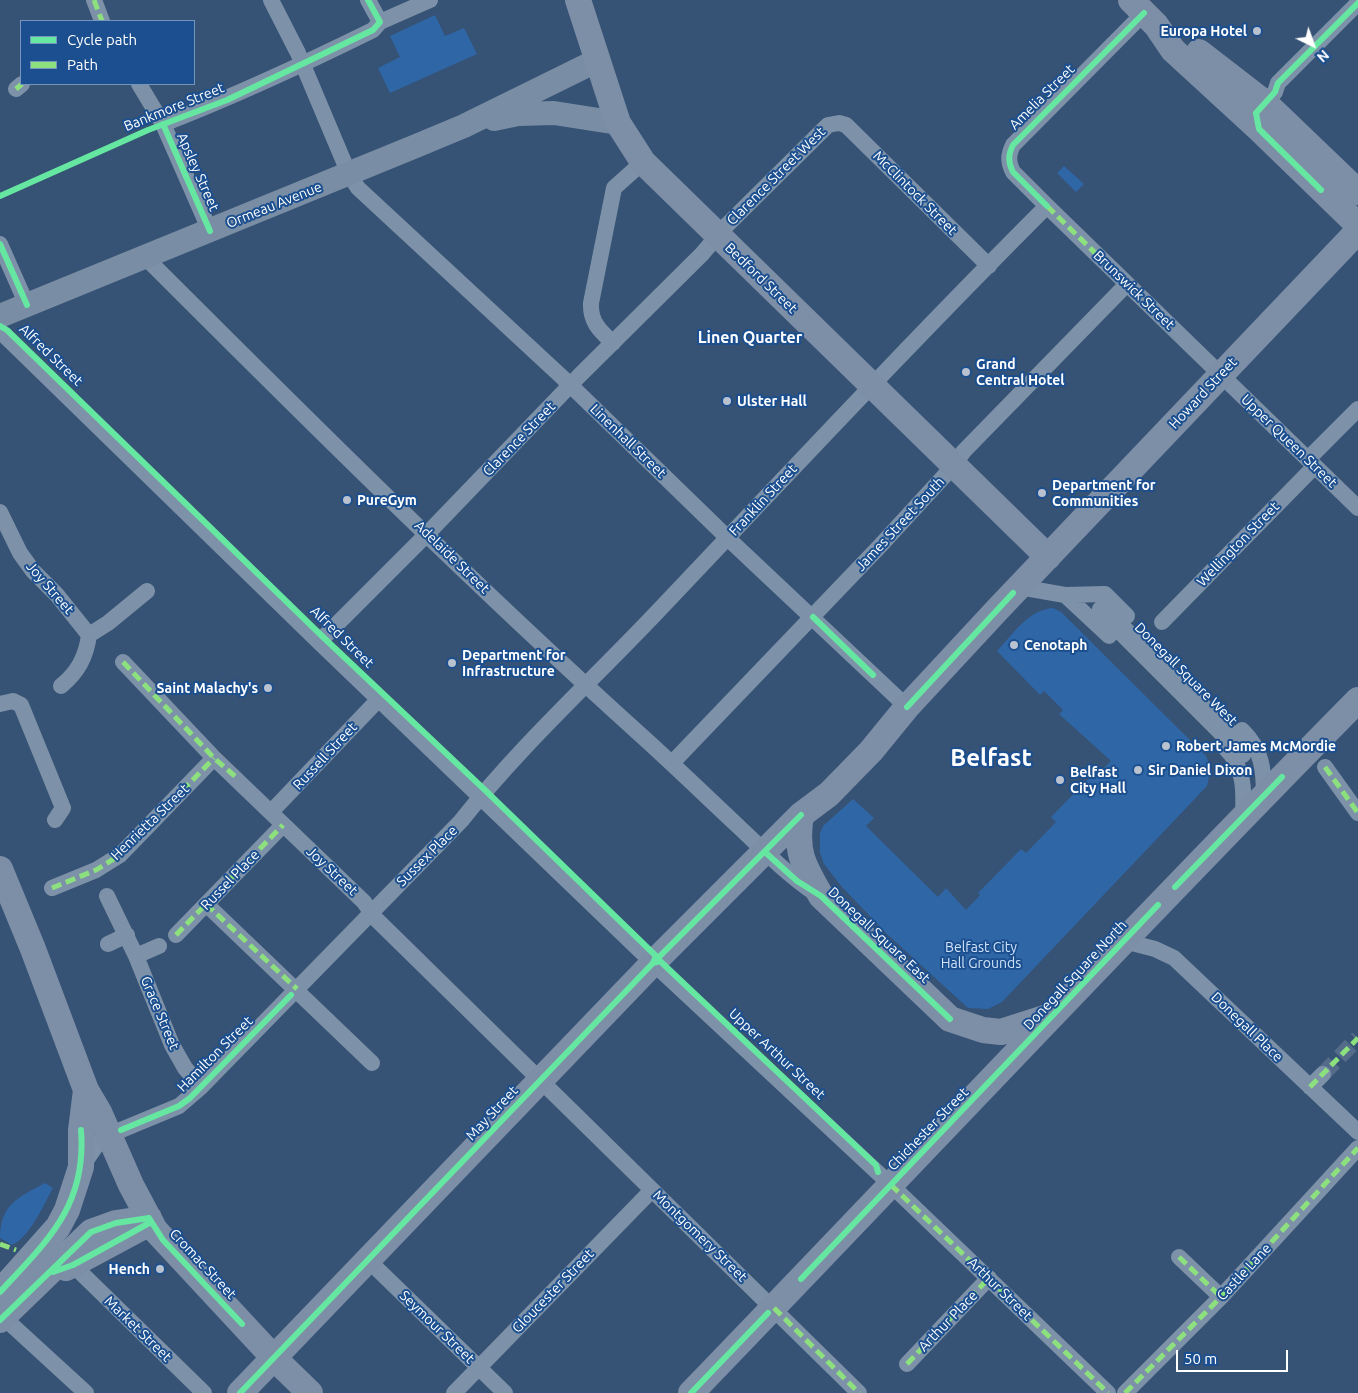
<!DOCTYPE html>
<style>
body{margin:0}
#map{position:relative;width:1358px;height:1393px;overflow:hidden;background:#365274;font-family:Ubuntu,sans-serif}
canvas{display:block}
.legend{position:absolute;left:20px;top:20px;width:175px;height:65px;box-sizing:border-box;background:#1b4f8f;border:1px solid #7695bc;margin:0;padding:6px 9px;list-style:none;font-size:15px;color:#fff}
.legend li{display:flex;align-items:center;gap:10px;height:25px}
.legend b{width:25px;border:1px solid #7695bc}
.north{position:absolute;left:1288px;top:20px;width:50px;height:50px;-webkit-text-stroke:4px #1b4f8f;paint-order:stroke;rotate:138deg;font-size:14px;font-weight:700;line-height:20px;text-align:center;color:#fff}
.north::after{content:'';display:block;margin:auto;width:18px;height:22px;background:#fff;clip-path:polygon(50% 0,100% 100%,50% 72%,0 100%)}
.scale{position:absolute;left:1176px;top:1350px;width:112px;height:22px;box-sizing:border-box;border:2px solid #fff;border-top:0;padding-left:6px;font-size:15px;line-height:18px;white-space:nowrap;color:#fff;-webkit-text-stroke:4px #1b4f8f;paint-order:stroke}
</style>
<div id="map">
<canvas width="1358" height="1393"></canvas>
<ul class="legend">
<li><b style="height:6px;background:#66e7a1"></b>Cycle path</li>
<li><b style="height:6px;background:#8de07e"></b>Path</li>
</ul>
<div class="north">N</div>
<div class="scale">50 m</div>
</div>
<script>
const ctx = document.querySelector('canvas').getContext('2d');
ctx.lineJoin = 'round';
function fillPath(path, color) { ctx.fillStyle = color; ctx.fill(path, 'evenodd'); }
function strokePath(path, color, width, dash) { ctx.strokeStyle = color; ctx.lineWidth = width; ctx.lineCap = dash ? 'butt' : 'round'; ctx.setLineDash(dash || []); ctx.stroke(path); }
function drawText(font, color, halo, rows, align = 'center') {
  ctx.font = font + ' Ubuntu,sans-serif'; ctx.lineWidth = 4; ctx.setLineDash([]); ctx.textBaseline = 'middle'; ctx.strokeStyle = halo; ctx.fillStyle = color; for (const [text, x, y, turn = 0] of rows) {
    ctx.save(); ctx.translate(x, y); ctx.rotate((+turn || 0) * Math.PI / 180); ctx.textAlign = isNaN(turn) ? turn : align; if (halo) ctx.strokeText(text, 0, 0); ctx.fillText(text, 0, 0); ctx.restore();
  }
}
fillPath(new Path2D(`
 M435 15 445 36 464 28 477 54 390 93 378 68 400 57 390 36Z
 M1064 166 1084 184 1076 192 1057 173Z
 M1053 608 1061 612 1206 756C1211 766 1210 775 1207 786L1002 1002 988 1009 968 1008 887 934 842 887 824 864 820 853V833L823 826 853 799 874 818 866 826 938 897 946 888 966 910 980 895 978 893 1021 849 1026 853 1056 822 1051 817 1093 774 1096 776 1111 761 1059 714 1063 710 1044 691 1040 695 997 651C1014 633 1028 610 1053 608Z
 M45 1183 53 1188C44 1204 30 1237 12 1245L0 1238C0 1204 19 1197 45 1183Z`), '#2f66a5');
strokePath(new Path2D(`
 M1323 1074 1358 1038`), '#546c89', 16, [16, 8]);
strokePath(new Path2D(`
 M94 0 102 21
 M271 0 298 53 349 174 358 188 563 378 736 546 907 707
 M368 0 380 22
 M1144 13 1013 145C1008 155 1008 162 1013 172L1047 206 1358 508
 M139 84 163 124 210 231
 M16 89 22 84
 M1265 103 1275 92 1278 83 1358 3
 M163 124C235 96 304 64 373 30L380 22 430 0
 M0 244 27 305
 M144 256C307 419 472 583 644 738 676 767 707 797 739 827 764 851 788 875 816 894
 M0 331 319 642 653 963 891 1185 1108 1393
 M613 343C600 331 590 322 591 303L614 188 643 162
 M1308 459 1358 409
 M0 512 20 553 33 571 57 595 89 635
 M1019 587 1065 595 1105 594 1127 616
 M1065 595 1109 636
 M1100 609 1107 611 1244 746 1243 755 1102 614Z
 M1162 622 1315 466
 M319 642 427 534 579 376 702 254 724 228 828 125 839 123 846 125 989 266
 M123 662 214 758 364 902 375 918 859 1393
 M61 686C78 672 86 657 89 635L108 623 147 591
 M0 704 13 701 21 705 63 808 55 820
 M1242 730C1262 749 1264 770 1264 797
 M1226 749C1245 767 1244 793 1243 817
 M672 763 879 547 947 473 964 451 1127 284
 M1325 767 1358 813
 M271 812 379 699
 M52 888 96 870 120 855 214 758
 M107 896 136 956 172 1045 185 1068 201 1087
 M206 904 372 1063
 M176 935 283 825
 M1124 941 1155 949 1174 958 1358 1132
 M108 944 127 935
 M136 956 159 946
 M1310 1087 1323 1074
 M83 1165 100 1140 109 1135 179 1106 201 1087 461 821C521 745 594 679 660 609 788 474 915 338 1047 206
 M1179 1257 1221 1297
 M369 1261 505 1393
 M73 1265 204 1393
 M3 1317 86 1393
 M907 1364 989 1278
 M454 1393 652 1190
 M1125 1393 1221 1297 1358 1148`), '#7d92a8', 16);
strokePath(new Path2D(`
 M494 119 518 114 554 113 618 123
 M0 316 416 146 464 126 598 60`), '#798da4', 24);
strokePath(new Path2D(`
 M578 0 618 123 643 162 1048 557
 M1131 0 1156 25 1173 50 1259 129 1358 225
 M1199 52 1265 103 1358 192
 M801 815C795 852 803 865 821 896L950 1019 983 1030 1001 1032 1051 1016
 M0 869 33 949 86 1090 99 1112 131 1185 155 1230 274 1358 310 1393
 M66 1268 146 1225
 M0 1292 58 1227 67 1210 81 1167V1130L86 1090
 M0 1320 91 1232 116 1223 149 1218
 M240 1393 653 963 801 815 829 794 871 751 907 707 998 609 1358 231
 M691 1393C914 1162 1133 928 1358 700`), '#7d8ea7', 26);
strokePath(new Path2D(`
 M94 0 102 21
 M16 89 22 84
 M1047 206 1127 284
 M123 662 214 758 237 778
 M1325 767 1358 813
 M52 888 96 870 120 855 214 758
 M206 904 297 989
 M176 935 283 825
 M1310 1087 1358 1038
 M891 1185 1108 1393
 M0 1244 16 1250
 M1179 1257 1221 1297
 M774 1308 859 1393
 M907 1364 989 1278
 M1125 1393 1221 1297 1358 1148`), '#8de07e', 5, [10, 5]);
strokePath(new Path2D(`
 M1256 113 1275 92 1278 83 1358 3
 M1256 113 1259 129 1321 190
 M163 124 210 231
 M0 196 148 130 227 100 373 30 380 22 368 0
 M1047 206 1013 172C1008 162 1008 155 1013 145L1144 13
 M0 244 27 305
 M0 326 7 330 323 637 486 791 656 956 653 963
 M813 617 873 675
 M907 707 1013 593
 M765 852 797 881 821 896 950 1019
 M1175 887 1282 777
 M653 963 660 961 876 1165 878 1172
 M121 1130 179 1106 190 1098 291 995
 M53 1272 73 1265 151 1222
 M801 1279 1158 905
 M0 1292C47 1241 87 1206 81 1130
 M0 1320 91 1232 116 1223 149 1218 163 1240 242 1324
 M240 1393 653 963 801 815
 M691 1393 768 1313`), '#66e7a1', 6);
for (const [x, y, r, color] of [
 [1257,31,5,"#b9c2ce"],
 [966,372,5,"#b9c2ce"],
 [727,401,5,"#b9c2ce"],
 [1042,493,5,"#b9c2ce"],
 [347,500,5,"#b9c2ce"],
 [1014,645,5,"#b9c2ce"],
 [452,663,5,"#b9c2ce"],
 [268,688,5,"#b9c2ce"],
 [1166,746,5,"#b9c2ce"],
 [1138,770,5,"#b9c2ce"],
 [1060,780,5,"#b9c2ce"],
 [160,1269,5,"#b9c2ce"]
]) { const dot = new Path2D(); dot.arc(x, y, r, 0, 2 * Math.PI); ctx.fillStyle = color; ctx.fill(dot); strokePath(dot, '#1b4f8f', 2); }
drawText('bold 14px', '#fff', '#1b4f8f', [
 ["Europa Hotel",1247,31,"right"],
 ["Grand",976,364],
 ["Central Hotel",976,380],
 ["Ulster Hall",737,401],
 ["Department for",1052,485],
 ["Communities",1052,501],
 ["PureGym",357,500],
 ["Cenotaph",1024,645],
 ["Department for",462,655],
 ["Infrastructure",462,671],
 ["Saint Malachy's",258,688,"right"],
 ["Robert James McMordie",1176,746],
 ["Sir Daniel Dixon",1148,770],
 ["Belfast",1070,772],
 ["City Hall",1070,788],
 ["Hench",150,1269,"right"]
], 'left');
drawText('14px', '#fff', '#1b4f8f', [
 ["Amelia Street",1042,97,-45],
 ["Bankmore Street",174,107,-22],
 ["Apsley Street",198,172,66],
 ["Clarence Street West",776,176,-45],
 ["McClintock Street",915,193,45],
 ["Ormeau Avenue",274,205,-22],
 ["Bedford Street",761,278,44],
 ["Brunswick Street",1134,290,44],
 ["Alfred Street",51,355,44],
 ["Howard Street",1203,393,-47],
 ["Clarence Street",519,439,-46],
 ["Linenhall Street",628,441,44],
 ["Upper Queen Street",1289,441,44],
 ["Franklin Street",763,500,-47],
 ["James Street South",900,524,-47],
 ["Wellington Street",1238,544,-46],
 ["Adelaide Street",452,557,44],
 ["Joy Street",50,588,49],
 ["Alfred Street",342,637,44],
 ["Donegall Square West",1186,674,45],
 ["Russell Street",325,756,-47],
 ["Henrietta Street",150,822,-44],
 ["Sussex Place",427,856,-45],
 ["Joy Street",332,871,43],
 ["Russel Place",230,880,-46],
 ["Donegall Square East",879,935,43],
 ["Donegall Square North",1075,975,-47],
 ["Grace Street",160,1013,67],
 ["Donegall Place",1247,1027,44],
 ["Hamilton Street",215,1054,-45],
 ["Upper Arthur Street",777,1054,43],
 ["May Street",492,1113,-47],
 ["Chichester Street",928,1129,-46],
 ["Montgomery Street",700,1236,44],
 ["Cromac Street",203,1264,47],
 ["Castle Lane",1244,1272,-47],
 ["Arthur Street",1000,1289,44],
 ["Gloucester Street",553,1291,-46],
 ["Arthur Place",948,1321,-46],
 ["Seymour Street",437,1327,44],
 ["Market Street",138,1329,44]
]);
drawText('14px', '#cfe3fa', '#1b4f8f', [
 ["Belfast City",981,947],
 ["Hall Grounds",981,963]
]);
drawText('bold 16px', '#fff', '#1b4f8f', [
 ["Linen Quarter",750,338]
]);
drawText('bold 24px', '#fff', '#1b4f8f', [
 ["Belfast",991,758]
]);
</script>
